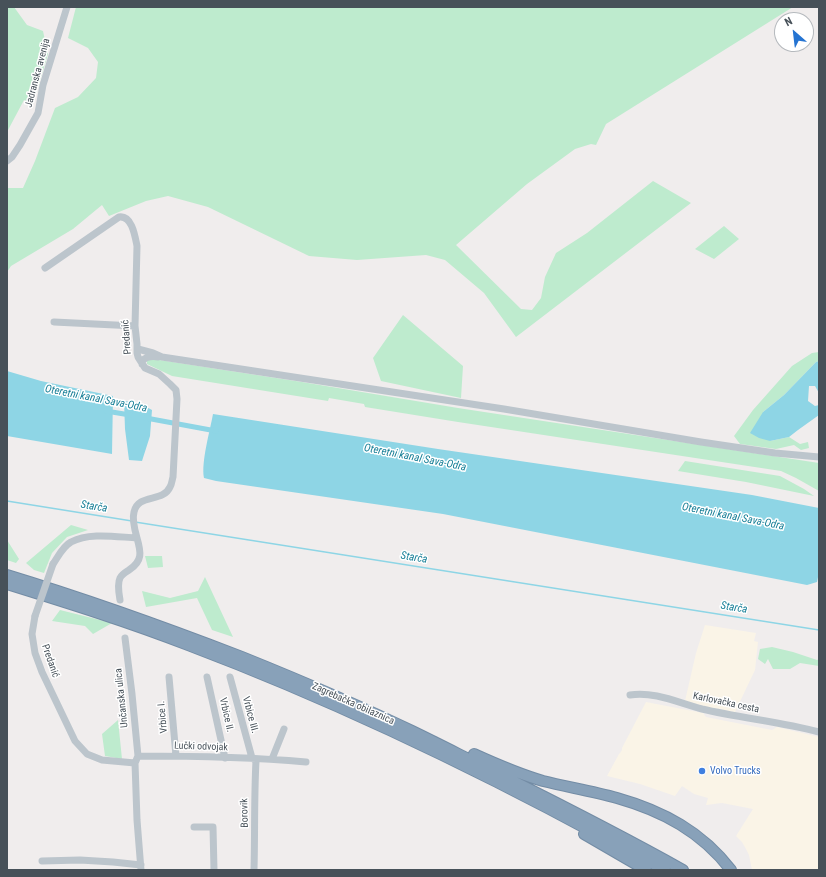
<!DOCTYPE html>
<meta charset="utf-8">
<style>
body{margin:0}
#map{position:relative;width:826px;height:877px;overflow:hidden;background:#f0eded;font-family:"Roboto Condensed",sans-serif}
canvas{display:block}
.frame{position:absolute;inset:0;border:8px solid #475159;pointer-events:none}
.north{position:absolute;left:774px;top:12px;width:40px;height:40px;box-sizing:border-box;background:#fff;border:1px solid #b5b9bd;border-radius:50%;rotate:332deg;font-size:11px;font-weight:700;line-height:16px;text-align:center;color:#475159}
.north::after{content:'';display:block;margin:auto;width:14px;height:18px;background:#2574d2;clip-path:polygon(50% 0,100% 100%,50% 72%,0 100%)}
</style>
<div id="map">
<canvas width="826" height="877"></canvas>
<div class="frame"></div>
<div class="north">N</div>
</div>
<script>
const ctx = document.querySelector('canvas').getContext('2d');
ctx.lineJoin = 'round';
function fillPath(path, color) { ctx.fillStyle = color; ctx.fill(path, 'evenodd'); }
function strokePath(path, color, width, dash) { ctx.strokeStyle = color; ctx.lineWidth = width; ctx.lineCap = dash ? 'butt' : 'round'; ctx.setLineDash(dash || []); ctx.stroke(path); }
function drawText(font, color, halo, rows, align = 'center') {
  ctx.font = font + ' "Roboto Condensed",sans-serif'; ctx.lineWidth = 3; ctx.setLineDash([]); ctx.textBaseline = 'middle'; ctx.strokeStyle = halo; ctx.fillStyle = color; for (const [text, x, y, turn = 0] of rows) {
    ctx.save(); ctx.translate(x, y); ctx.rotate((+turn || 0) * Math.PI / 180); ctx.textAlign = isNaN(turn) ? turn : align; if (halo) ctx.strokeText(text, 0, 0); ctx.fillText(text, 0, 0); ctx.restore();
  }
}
fillPath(new Path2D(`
 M705 625 756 633 754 641 758 642 755 670 735 712 706 707 685 701 696 653Z
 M646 702 703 713 706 717 772 730 777 727 819 737V870H752L749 855 746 849 742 842 736 836 753 809 722 803 706 805 708 798 694 794 682 786 675 796 640 784 607 776 619 754 620 753 622 750V748Z`), '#faf4e7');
fillPath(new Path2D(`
 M7 7H14L27 25 43 31 48 54 33 104 24 100 7 132Z
 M76 7H793L606 124 596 145 591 144 575 149 527 184 456 245 521 309 532 310 541 298 545 277 556 253 587 233 653 181 691 203 516 337 484 293 445 260 426 255 357 260 309 256 208 207 168 196 146 201 109 216 102 205 73 229 11 266 7 272V188H23L35 161 55 108 78 97 96 78 98 62 88 48 68 38Z
 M724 226 739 239 714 259 695 249Z
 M403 315 463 366 461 398 381 381 373 358Z
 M819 352V361L816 362 784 395 763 412 770 441 789 437 800 444 808 442 809 448 801 450 794 445 776 449 740 444 734 436 753 410 792 366 812 353Z
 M153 359 302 382 458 408 819 463V491L796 478 781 471 458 422 365 407 364 404 329 398 328 401 172 376 147 364V360Z
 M685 461 780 476 804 489 814 496 746 482 678 471Z
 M71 525 88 530 67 537 52 553 44 573 34 570 26 563Z
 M7 540 19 559 16 563 7 560Z
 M145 556H162L163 567 148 568Z
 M205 577 233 637 212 630 197 598 146 607 142 591 170 598 198 591Z
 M60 610 112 623 93 634 85 626 52 621Z
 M772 647 793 652 817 660 819 659V666L800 663 790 669H773L768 659 765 664 758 659 760 649Z
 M118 720 122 759 105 756 102 734Z`), '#beebce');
fillPath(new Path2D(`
 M819 361V393L815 386H809L808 401 815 406 819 405V415L798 430 789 437 770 441 759 438 750 433 763 412 784 395 816 362Z
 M7 371 41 381 113 396 112 454 7 436Z
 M124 401 139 403 152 410 150 436 142 461 129 460 125 429Z
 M213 414 438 449 752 495 819 508V572L817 582 807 585 443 514 216 481 204 478C201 462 210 431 213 414Z`), '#8ed5e5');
strokePath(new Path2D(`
 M7 501 132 521
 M135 522 819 630`), '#8ed5e5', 1.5);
strokePath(new Path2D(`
 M106 411 130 415
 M146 418 216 431`), '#8ed5e5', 5);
const highway = new Path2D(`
 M7 575C86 599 164 627 242 657 299 680 356 704 412 731 443 746 474 762 505 777 565 807 624 837 683 870
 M7 584C68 603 129 622 188 645 331 699 469 765 604 838 624 849 645 859 665 870
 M474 754C496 764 519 774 543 781 567 787 593 791 617 798 663 811 702 832 731 870
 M584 834 646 870`);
strokePath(highway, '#738ca5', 12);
strokePath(new Path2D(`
 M7 161 12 157 20 145 38 113 43 85 67 7
 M45 268 119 217C132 215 135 236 137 246L135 326 137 344V353L138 357 145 368 159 374 170 384 176 390 177 399 173 477C172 480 172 484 170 487 163 503 138 493 134 512 132 519 135 531 137 538 117 537 89 532 71 542 63 546 58 557 53 564
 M54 322 135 326
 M138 349 153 353 162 357 504 409 701 442 775 453 819 457
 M142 364V361C147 356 152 356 158 357
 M120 600C119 594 117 584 120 578 122 574 126 572 129 570 143 561 141 552 137 538
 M35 616 32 634 35 653 42 672 75 741 87 754 102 760 135 763
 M125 638 132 694 138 756
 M169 677 176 756
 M207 677 225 758
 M230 677 252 758 256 761C254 798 255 834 254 870
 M630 695C654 691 679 703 702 709 740 718 781 722 819 732
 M272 759 284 729
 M194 827H213L214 870
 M42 861 80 860 113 862 141 865
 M141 870 137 820 135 763 138 756C194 756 250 757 306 762`), '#bcc5cc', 7);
strokePath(highway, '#88a1b9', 10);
strokePath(new Path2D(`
 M35 616 53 564`), '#bcc5cc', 7);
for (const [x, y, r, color] of [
 [702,771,4,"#3f7fe0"]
]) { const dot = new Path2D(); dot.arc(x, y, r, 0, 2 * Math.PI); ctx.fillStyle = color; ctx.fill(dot); strokePath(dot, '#fff', 1.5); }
drawText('10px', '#475159', '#fff', [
 ["Jadranska avenija",38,73,-75],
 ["Predanić",127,337,-94],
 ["Predanić",50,661,71],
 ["Unčanska ulica",122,698,-96],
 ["Karlovačka cesta",726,703,12],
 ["Zagrebačka obilaznica",353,704,24],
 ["Vrbice II.",226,715,77],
 ["Vrbice III.",250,715,75],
 ["Vrbice I.",163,717,-95],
 ["Lučki odvojak",201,747,2],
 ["Borovik",245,813,-91]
]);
drawText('10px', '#366cbe', '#fff', [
 ["Volvo Trucks",710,771]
], 'left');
drawText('italic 11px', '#157e96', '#fff', [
 ["Oteretni kanal Sava-Odra",96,399,11],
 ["Oteretni kanal Sava-Odra",415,458,11],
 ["Starča",94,507,9],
 ["Oteretni kanal Sava-Odra",733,517,11],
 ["Starča",414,558,9],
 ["Starča",734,608,9]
]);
</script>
